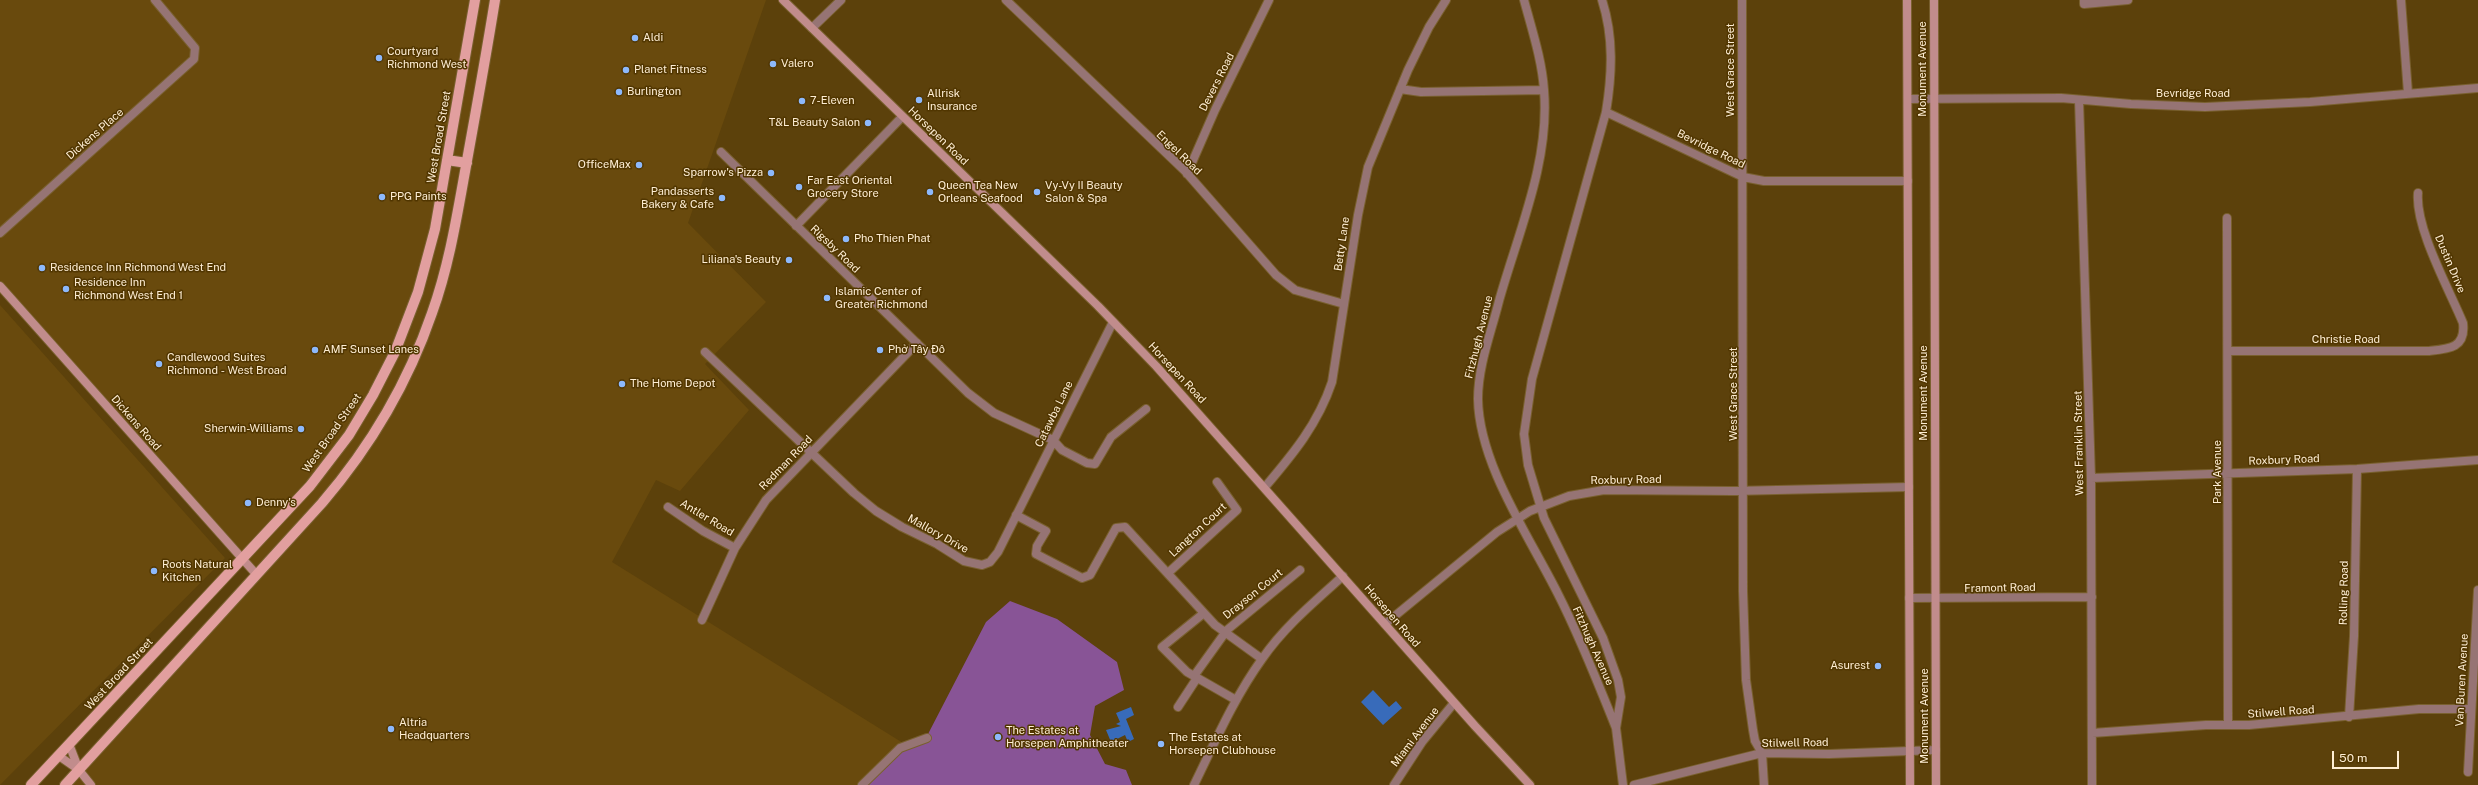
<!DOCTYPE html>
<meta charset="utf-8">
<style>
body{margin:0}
#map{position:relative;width:2478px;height:785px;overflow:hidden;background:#5c410b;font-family:"Public Sans",sans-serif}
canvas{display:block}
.scale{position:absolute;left:2332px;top:751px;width:67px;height:18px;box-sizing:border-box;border:2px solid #feeed4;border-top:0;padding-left:5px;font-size:12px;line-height:14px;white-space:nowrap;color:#feeed4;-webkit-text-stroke:3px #513600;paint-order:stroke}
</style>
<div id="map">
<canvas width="2478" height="785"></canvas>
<div class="scale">50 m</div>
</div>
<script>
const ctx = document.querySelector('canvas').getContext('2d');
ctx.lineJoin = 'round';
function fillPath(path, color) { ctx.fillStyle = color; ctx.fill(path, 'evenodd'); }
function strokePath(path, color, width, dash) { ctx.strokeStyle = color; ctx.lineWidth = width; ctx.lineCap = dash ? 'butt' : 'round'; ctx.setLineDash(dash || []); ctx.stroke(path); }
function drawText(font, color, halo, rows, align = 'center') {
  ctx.font = font + ' "Public Sans",sans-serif'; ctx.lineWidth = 3; ctx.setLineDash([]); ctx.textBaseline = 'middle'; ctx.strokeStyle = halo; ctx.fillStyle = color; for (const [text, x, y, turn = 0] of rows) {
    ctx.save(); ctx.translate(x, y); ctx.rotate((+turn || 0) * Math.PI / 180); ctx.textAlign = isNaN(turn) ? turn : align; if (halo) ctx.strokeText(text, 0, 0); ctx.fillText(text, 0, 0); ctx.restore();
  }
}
fillPath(new Path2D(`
 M0 0H766L688 223 766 302 705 364 749 410 680 491 656 480 612 562 903 743 863 785H65L259 572 0 283Z
 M0 305 225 558 0 785Z`), '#694a0d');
fillPath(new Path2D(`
 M1010 601 1057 619 1117 662 1124 690 1095 706 1090 735 1105 764 1126 770 1132 785H863L903 743 927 736 986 622Z`), '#885496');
fillPath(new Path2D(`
 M1373 690 1389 707 1396 701 1402 708 1383 725 1361 702Z
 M1131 707 1134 715 1126 719 1134 739 1128 742 1125 735 1111 742 1106 730 1121 726 1116 724 1120 722 1116 713Z`), '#386bba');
const street = new Path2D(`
 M1006 0 1185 171 1276 275 1295 290 1344 304
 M1524 0C1532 30 1542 60 1544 90 1550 162 1518 233 1499 301 1491 333 1478 366 1478 399 1479 464 1529 536 1558 594 1580 637 1598 683 1616 728
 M1602 0C1614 37 1612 75 1606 112L1532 379 1524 434 1528 465 1544 518 1603 638 1618 680 1621 697 1616 728 1623 785
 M1742 0 1743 591 1746 680 1753 730 1755 741 1762 753 1764 785
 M2084 0V4L2128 0
 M2401 0 2408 93
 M812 28 841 0
 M1400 89 1421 92 1544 90
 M1908 99 2061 98 2131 104 2205 107 2310 102 2478 88
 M2079 100 2091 478 2092 785
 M1606 112 1743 177 1764 181H1908
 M721 152 968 393 994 413 1053 440 1062 450 1087 463 1095 464 1111 437 1146 409
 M1187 174 1215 110 1269 0
 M2227 218 2228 725
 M796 226 902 117
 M0 233 194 59 195 48 155 0
 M2228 351H2429C2449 349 2466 348 2463 323 2449 289 2415 228 2418 193
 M705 352 854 493 876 511 902 527 937 544 964 561 982 565 990 562 998 552 1113 322
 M2091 478 2357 469 2478 460
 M1265 487C1293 454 1318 424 1332 382L1358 215 1368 167 1408 70 1429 27 1446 0
 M668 507 703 531 735 548
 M1016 515 1046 531 1037 546 1036 554 1082 578 1090 575 1116 528 1125 527 1215 625 1262 659
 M1168 573 1237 510 1217 482
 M1909 598 2092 597
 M1204 613 1162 647 1187 672 1236 700
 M702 620 735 548 766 500 917 343
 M1385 624 1497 532 1530 511 1569 496 1604 490 1733 491 1909 487
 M1194 676 1227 630 1300 570
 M1178 707 1197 678
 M2349 717 2354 636 2357 469
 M2092 733 2206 725H2249L2419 709H2471
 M2468 772 2478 590
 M862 785 900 748 927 738
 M1194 785C1215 742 1234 698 1262 659 1284 627 1314 602 1343 576
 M1394 785 1422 742 1454 703
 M1634 785 1762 753 1829 754 1936 750`);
const secondary = new Path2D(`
 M783 0 1098 306 1156 366 1475 726 1530 785
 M1907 0 1910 785
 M1934 0 1936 785
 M0 286 256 574
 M69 744 79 770 91 785
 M59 756 79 770`);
const primary = new Path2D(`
 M447 160 467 163
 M31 785 310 486 349 435 373 395 395 352 418 292 435 229 475 0
 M65 785 322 503C370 447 408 383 432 313 449 266 457 216 466 166 476 111 486 56 495 0`);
strokePath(street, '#79602f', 10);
strokePath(secondary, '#79602f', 10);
strokePath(primary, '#79602f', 12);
strokePath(street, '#967474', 8);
strokePath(secondary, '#c18c8c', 8);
strokePath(primary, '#e29f9f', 10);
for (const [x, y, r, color] of [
 [635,38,4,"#8db9fc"],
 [379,58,4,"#8db9fc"],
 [773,64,4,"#8db9fc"],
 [626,70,4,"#8db9fc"],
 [619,92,4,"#8db9fc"],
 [919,100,4,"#8db9fc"],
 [802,101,4,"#8db9fc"],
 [868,123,4,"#8db9fc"],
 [639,165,4,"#8db9fc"],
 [771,173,4,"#8db9fc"],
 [799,187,4,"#8db9fc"],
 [930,192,4,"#8db9fc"],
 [1037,192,4,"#8db9fc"],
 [382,197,4,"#8db9fc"],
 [722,198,4,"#8db9fc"],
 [846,239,4,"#8db9fc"],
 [789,260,4,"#8db9fc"],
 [42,268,4,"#8db9fc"],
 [66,289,4,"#8db9fc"],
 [827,298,4,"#8db9fc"],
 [315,350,4,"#8db9fc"],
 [880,350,4,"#8db9fc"],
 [159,364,4,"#8db9fc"],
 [622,384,4,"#8db9fc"],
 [301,429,4,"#8db9fc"],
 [248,503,4,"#8db9fc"],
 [154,571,4,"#8db9fc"],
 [1878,666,4,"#8db9fc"],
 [391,729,4,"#8db9fc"],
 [998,737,4,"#8db9fc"],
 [1161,744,4,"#8db9fc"]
]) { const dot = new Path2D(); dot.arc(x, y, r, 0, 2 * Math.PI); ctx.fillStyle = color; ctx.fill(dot); strokePath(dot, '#513600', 1.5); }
drawText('11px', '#feeed4', '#513600', [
 ["Aldi",643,38],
 ["Courtyard",387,52],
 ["Richmond West",387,65],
 ["Valero",781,64],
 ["Planet Fitness",634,70],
 ["Burlington",627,92],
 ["Allrisk",927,94],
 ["Insurance",927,107],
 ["7-Eleven",810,101],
 ["T&L Beauty Salon",860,123,"right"],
 ["OfficeMax",631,165,"right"],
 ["Sparrow's Pizza",763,173,"right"],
 ["Far East Oriental",807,181],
 ["Grocery Store",807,194],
 ["Queen Tea New",938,186],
 ["Orleans Seafood",938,199],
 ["Vy-Vy II Beauty",1045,186],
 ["Salon & Spa",1045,199],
 ["Pandasserts",714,192,"right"],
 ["Bakery & Cafe",714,205,"right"],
 ["PPG Paints",390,197],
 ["Pho Thien Phat",854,239],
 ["Liliana's Beauty",781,260,"right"],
 ["Residence Inn Richmond West End",50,268],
 ["Residence Inn",74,283],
 ["Richmond West End 1",74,296],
 ["Islamic Center of",835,292],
 ["Greater Richmond",835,305],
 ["AMF Sunset Lanes",323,350],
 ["Phở Tây Đô",888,350],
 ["Candlewood Suites",167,358],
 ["Richmond - West Broad",167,371],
 ["The Home Depot",630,384],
 ["Sherwin-Williams",293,429,"right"],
 ["Denny's",256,503],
 ["Roots Natural",162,565],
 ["Kitchen",162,578],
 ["Asurest",1870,666,"right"],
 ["Altria",399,723],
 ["Headquarters",399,736],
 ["The Estates at",1006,731],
 ["Horsepen Amphitheater",1006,744],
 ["The Estates at",1169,738],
 ["Horsepen Clubhouse",1169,751]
], 'left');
drawText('11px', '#feeed4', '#513600', [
 ["Monument Avenue",1923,69,-90],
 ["West Grace Street",1731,70,-90],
 ["Devers Road",1217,82,-63],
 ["Bevridge Road",2193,94],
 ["Dickens Place",95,134,-41],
 ["Horsepen Road",938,136,44],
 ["West Broad Street",439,137,-80],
 ["Bevridge Road",1711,149,26],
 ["Engel Road",1179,153,44],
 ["Betty Lane",1342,244,-82],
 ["Rigsby Road",835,249,44],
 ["Dustin Drive",2450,264,67],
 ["Fitzhugh Avenue",1479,337,-76],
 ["Christie Road",2346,340],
 ["Horsepen Road",1177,373,47],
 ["Monument Avenue",1924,393,-90],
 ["West Grace Street",1734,394,-90],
 ["Catawba Lane",1054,414,-64],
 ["Dickens Road",136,423,49],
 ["West Broad Street",332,433,-55],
 ["West Franklin Street",2079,443,-91],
 ["Roxbury Road",2284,460,-2],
 ["Redman Road",786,463,-46],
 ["Park Avenue",2218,472,-90],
 ["Roxbury Road",1626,480,-1],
 ["Antler Road",707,518,31],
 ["Langton Court",1198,530,-43],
 ["Mallory Drive",938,534,29],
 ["Framont Road",2000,588,-1],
 ["Rolling Road",2344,593,-89],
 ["Drayson Court",1253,594,-39],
 ["Horsepen Road",1392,616,49],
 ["Fitzhugh Avenue",1593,646,66],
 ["West Broad Street",119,674,-47],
 ["Van Buren Avenue",2462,680,-87],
 ["Stilwell Road",2281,712,-4],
 ["Monument Avenue",1925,716,-90],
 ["Miami Avenue",1415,737,-53],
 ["Stilwell Road",1795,743,-1]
]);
</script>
